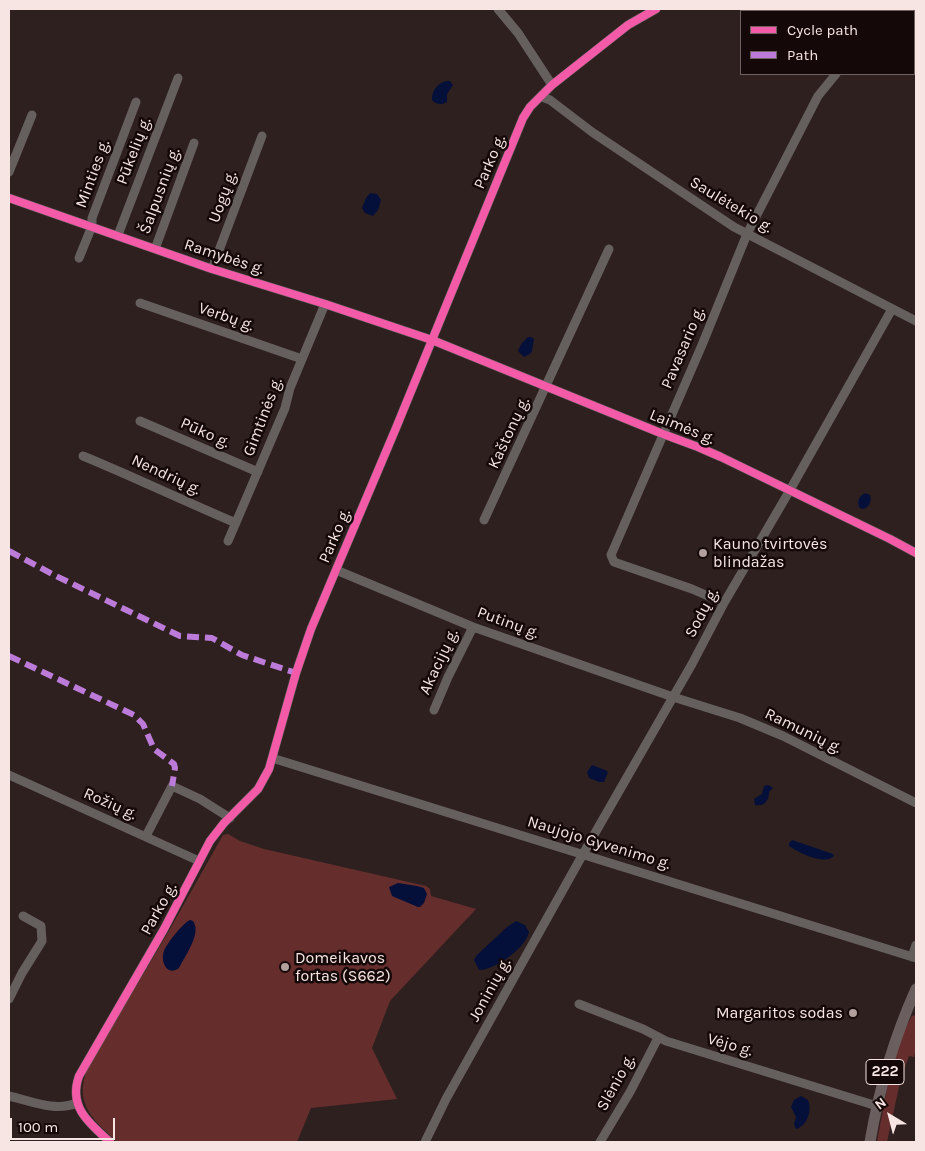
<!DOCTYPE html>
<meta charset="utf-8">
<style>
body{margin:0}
#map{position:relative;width:925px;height:1151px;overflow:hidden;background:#2e201f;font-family:Karla,sans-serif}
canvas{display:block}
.frame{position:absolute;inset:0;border:10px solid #f7e5e3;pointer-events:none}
.legend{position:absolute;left:740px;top:10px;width:175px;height:65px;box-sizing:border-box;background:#140908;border:1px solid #6f6160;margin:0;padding:6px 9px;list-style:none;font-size:15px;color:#f7e5e3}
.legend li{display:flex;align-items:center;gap:10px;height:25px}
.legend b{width:25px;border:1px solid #6f6160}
.north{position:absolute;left:865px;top:1091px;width:50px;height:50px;-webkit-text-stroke:4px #140908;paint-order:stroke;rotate:323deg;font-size:14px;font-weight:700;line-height:20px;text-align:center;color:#f7e5e3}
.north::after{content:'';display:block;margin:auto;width:18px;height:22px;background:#f7e5e3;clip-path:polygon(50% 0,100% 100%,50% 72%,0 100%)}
.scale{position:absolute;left:10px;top:1118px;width:105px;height:22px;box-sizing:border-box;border:2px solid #f7e5e3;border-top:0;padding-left:6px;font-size:15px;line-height:18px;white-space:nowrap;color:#f7e5e3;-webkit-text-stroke:4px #140908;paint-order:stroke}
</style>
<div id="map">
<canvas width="925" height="1151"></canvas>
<div class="frame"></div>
<ul class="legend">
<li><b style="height:6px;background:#f35aa7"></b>Cycle path</li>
<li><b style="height:6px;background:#bd7bd9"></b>Path</li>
</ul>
<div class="north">N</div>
<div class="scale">100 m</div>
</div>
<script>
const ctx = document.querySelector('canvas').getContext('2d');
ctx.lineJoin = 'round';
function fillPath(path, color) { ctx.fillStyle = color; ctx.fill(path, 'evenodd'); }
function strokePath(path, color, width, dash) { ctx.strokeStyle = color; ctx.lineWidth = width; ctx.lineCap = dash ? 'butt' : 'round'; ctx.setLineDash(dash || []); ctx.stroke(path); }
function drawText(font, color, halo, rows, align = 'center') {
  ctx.font = font + ' Karla,sans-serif'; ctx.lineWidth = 5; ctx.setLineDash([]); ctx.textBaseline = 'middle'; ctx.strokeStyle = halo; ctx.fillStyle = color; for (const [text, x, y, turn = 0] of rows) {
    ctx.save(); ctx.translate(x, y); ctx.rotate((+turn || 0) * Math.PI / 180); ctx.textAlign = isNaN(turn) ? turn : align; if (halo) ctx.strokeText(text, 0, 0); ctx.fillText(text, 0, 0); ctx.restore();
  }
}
fillPath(new Path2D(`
 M228 834 240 841 264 849 426 886 430 889 431 896 476 909 390 1001 372 1048 397 1099 311 1108 297 1142H117C93 1119 74 1105 87 1069L170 929 223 835Z
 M916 1015V1049L914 1057 909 1056 901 1078 887 1142H877C884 1106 892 1047 912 1016Z`), '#652e2d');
fillPath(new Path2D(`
 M446 81H450L453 85 447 94V102C442 105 436 105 432 100 432 90 437 84 446 81Z
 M370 193 377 194 381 200 378 210 373 216 365 213 362 208 366 198Z
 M528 337H531L534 339 532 351 530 354 524 357 518 351 521 344Z
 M865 493 870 495C872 502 869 508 862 509L859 507C857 501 859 496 865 493Z
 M592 765 605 770 608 772 604 782H599L589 778 587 772Z
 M768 785 773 788 769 792C769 800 765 807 755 805L754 799 762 794 764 786Z
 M792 840 833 854 834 856C824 866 798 852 789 846V843Z
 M398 883 417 886 424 888 427 894 424 903 420 907H418L392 896 389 887Z
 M190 920 193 921C202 933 185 956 179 968 167 977 160 961 164 951 167 943 183 923 190 920Z
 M516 921 525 925 529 932C526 948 495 970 479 970L474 960 477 955 507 927Z
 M801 1096 808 1100C812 1110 808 1125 796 1129L794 1124 796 1117 791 1107 794 1100Z`), '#040f3a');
strokePath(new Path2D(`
 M498 9 518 33 552 85
 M747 9 750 11
 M895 11 898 9
 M542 97 550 100 592 132 734 227 916 321
 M9 172 32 115
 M9 198 212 269 325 304 432 340 663 434 698 447 721 457 890 539 916 553
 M118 235 178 78
 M155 249 194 143
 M79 258 92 226V218L136 102
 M212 269 262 136
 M140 303 302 359
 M140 421 258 472
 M83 456C134 477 184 501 236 523
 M484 520 609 249
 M228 541 285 408 290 388 325 304
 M336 570 473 627 673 697 740 718 783 736 916 803
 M724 603 692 589 614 562 611 555 702 345 747 234 818 96 836 74
 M434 710 448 677 473 627
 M272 758 916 958
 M9 775 199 861
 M146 836 172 786 200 799 230 818
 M912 957 916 945
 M9 999 22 973 42 941 41 926 23 916
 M579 1004 643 1029 666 1041 877 1106
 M9 1096C31 1101 55 1112 77 1103
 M110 1142C89 1123 68 1107 79 1076L164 929 210 841 224 823 258 789 269 769 296 673 311 629 396 428 523 118 530 107 552 85 628 25 656 9
 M425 1142 446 1099 583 854 692 664 724 603 790 490 892 309
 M600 1142 630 1092 658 1038`), '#655f5e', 9);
strokePath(new Path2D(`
 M870 1142C879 1089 894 1038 916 989`), '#6a5f5e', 11);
strokePath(new Path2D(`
 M9 551 56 576 180 636 212 638 242 655 296 673
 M9 656 134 715 143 724 154 749 174 764 175 768 172 786`), '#bd7bd9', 6, [12, 6]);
strokePath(new Path2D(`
 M9 198 212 269 325 304 432 340 663 434 698 447 721 457 890 539 916 553
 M110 1142C89 1123 68 1107 79 1076L164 929 210 841 224 823 258 789 269 769 296 673 311 629 396 428 523 118 530 107 552 85 628 25 656 9`), '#f35aa7', 8);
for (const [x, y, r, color] of [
 [703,553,5,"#b1a09e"],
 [285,967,5,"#b1a09e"],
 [853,1013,5,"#b1a09e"]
]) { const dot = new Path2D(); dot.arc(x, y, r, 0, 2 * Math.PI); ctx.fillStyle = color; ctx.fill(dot); strokePath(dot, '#140908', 2); }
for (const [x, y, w] of [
 [885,1072,38]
]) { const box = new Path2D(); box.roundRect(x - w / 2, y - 12.5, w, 25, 4); ctx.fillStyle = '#140908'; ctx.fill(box); strokePath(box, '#f7e5e3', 1); }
drawText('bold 15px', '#f7e5e3', null, [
 ["222",885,1072]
]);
drawText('16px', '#f7e5e3', '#140908', [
 ["Pūkelių g.",134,151,-69],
 ["Parko g.",490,162,-67],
 ["Minties g.",93,174,-70],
 ["Šalpusnių g.",160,191,-70],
 ["Uogų g.",223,197,-70],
 ["Saulėtekio g.",731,205,31],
 ["Ramybės g.",224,257,18],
 ["Verbų g.",226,317,19],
 ["Pavasario g.",683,348,-67],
 ["Gimtinės g.",263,417,-69],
 ["Laimės g.",682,427,22],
 ["Pūko g.",205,433,24],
 ["Kaštonų g.",509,433,-65],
 ["Nendrių g.",166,475,25],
 ["Parko g.",335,536,-67],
 ["Sodų g.",702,613,-62],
 ["Putinų g.",508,623,20],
 ["Akacijų g.",439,662,-65],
 ["Ramunių g.",803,731,26],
 ["Rožių g.",110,804,24],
 ["Naujojo Gyvenimo g.",599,843,17],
 ["Parko g.",159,909,-61],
 ["Joninių g.",490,990,-61],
 ["Vėjo g.",730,1045,16],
 ["Slėnio g.",616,1083,-61]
]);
drawText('16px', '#f7e5e3', '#140908', [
 ["Kauno tvirtovės",713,544],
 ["blindažas",713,562],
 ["Domeikavos",295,958],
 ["fortas (S662)",295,976],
 ["Margaritos sodas",843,1013,"right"]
], 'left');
</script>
